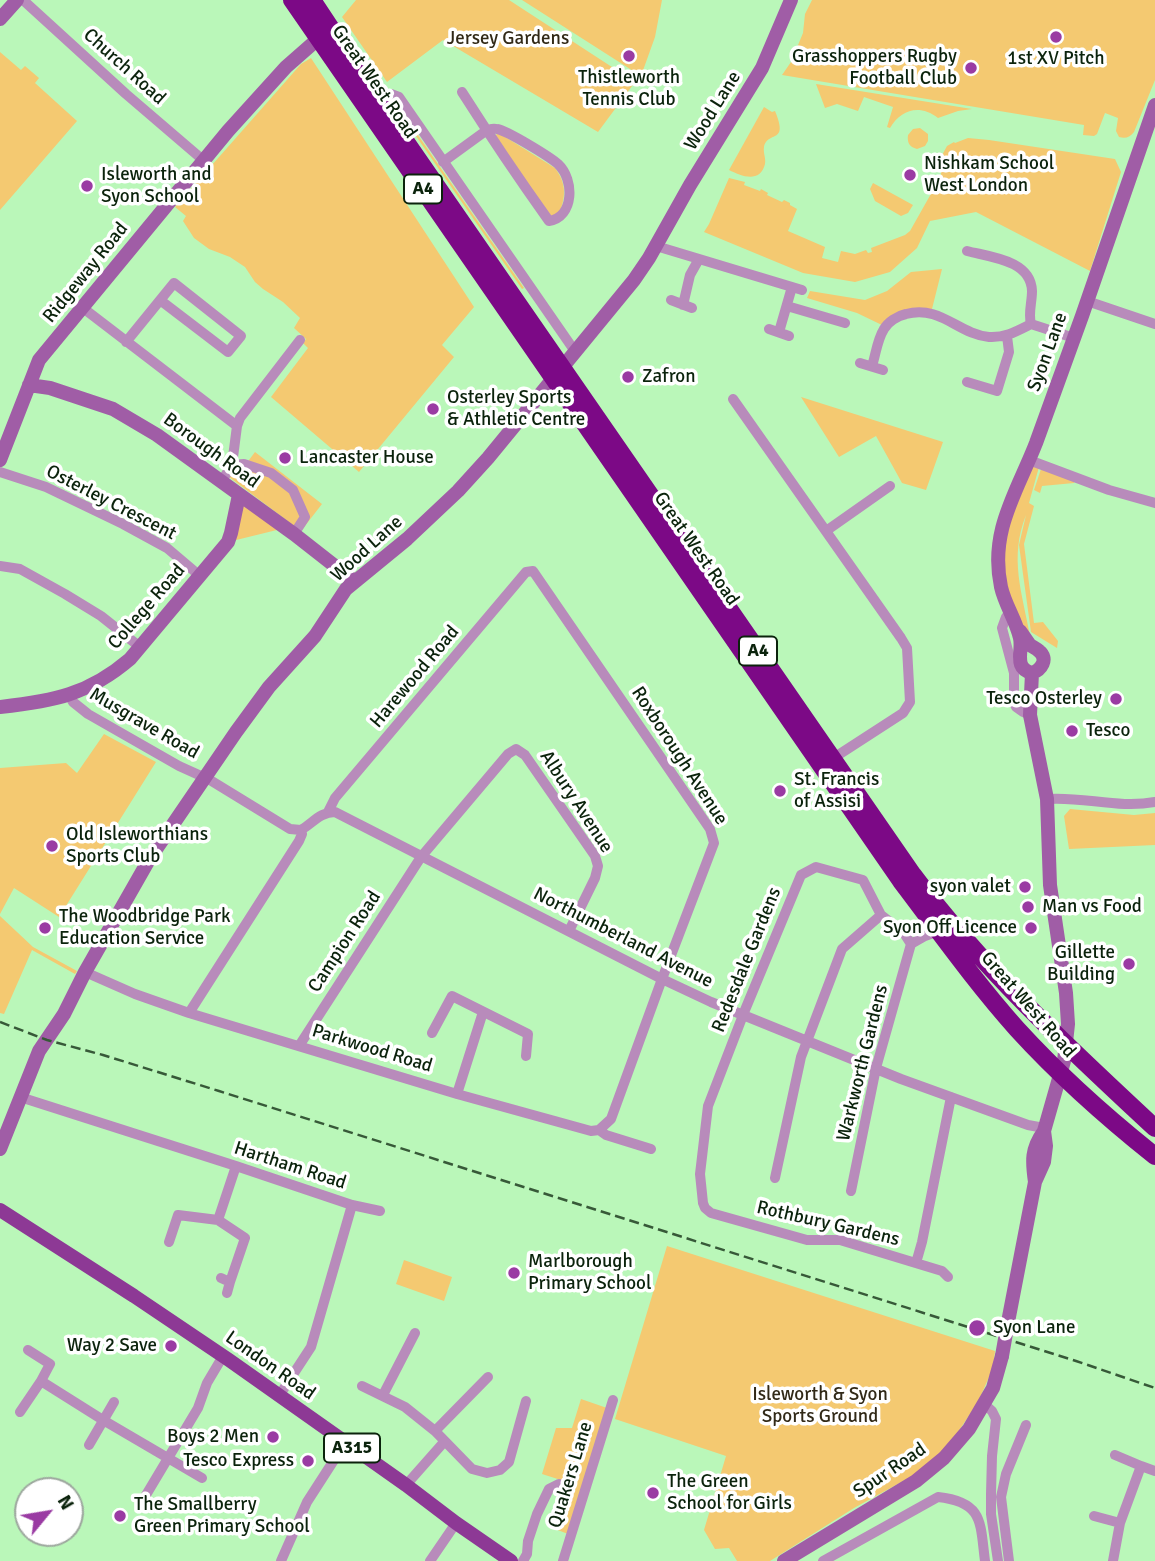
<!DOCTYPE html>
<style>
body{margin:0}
#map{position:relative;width:1155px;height:1561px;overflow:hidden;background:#baf7b9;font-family:Signika,sans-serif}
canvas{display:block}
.north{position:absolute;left:14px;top:1477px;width:70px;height:70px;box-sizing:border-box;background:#fff;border:2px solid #9da79e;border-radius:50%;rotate:60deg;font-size:19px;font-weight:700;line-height:28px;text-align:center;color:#0b230c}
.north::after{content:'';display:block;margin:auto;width:24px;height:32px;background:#9a3ba3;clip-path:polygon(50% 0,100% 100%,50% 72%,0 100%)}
</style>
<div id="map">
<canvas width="1155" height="1561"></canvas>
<div class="north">N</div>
</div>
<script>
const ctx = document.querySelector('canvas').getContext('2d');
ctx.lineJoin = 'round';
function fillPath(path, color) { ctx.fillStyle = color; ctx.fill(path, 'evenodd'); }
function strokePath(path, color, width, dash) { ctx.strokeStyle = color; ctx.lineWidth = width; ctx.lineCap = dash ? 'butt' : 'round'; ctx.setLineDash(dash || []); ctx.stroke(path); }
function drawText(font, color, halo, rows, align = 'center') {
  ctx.font = font + ' Signika,sans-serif'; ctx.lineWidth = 7; ctx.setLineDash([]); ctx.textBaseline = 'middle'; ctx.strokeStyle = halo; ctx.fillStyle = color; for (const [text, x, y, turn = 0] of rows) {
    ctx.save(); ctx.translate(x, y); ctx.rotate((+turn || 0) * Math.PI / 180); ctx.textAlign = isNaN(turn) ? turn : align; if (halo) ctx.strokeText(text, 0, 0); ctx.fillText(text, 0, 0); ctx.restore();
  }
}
fillPath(new Path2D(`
 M356 0H509L635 82 598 132 443 40 387 82 342 17Z
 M522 0H662L655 37 641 76Z
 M812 0H1155V80L1134 132C1130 137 1126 139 1119 137L1116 131 1118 118 1105 113 1097 134 1094 136 1083 135 1084 125 782 75 791 62 803 33 805 14Z
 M0 52 21 70 25 66 39 78 35 83 77 121 0 210Z
 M311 58 474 307 442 345 454 357 359 472 271 397 308 348 303 343 306 339 294 328 300 318 283 302 263 289 255 282 245 267 230 257 209 249 194 238 183 221 186 216 175 207 301 64Z
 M816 84 972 109 958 111 938 118C920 104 901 109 890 128L887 127 893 107 864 97 858 111 837 104 825 108Z
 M395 102 524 288 522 289 393 103Z
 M764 107 772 112 775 111C789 145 768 130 764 147 763 153 766 158 765 164 760 184 741 176 729 170Z
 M920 128 928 134V141L925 146 917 149C909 147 907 142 908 135L913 129Z
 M499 133 555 168C567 184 566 198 558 216H551L494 136Z
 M968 138 989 140 1115 159 1121 172 1090 271 976 212 930 221 917 248 890 272 855 282 803 273 704 232 709 224 729 178 745 182 744 185 760 191 761 189 768 193 767 195 782 202 784 200 790 203V205L797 209 788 231 825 247 822 258 838 262 841 251 855 254 866 250 868 253 872 252 871 248 905 235 910 231 941 176 940 159 947 146 954 142 955 143Z
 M873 183 913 205 908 213 901 216 875 201 870 189Z
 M942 269 932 309H913L884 326 857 313 807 298 810 291 865 300 887 291 911 272Z
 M801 397 943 442 926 490 902 483 876 436 839 457Z
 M255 452 322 504 301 531 229 477 235 469 243 468Z
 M1035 466 1039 467 1029 503 1034 506 1024 544 1034 623 1043 622 1058 641 1057 648 1031 632 1019 545 1026 515C1009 558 1022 592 1030 636H1028L1005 587 1003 538 1031 468Z
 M1041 469 1075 480 1074 483 1042 486 1040 493 1034 490Z
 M239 495 285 528 228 542Z
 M104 734 156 762 59 917 14 888 0 914V768L66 763 77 773Z
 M1070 809 1134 815 1155 813V845L1069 849 1064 816Z
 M0 916 33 947 77 971 75 974 32 950 4 1014 0 1013Z
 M667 1246 995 1351 993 1368 978 1402 958 1432 946 1449 916 1474 854 1508 770 1561H737L729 1548 715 1549 704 1530 726 1456 615 1419Z
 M404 1260 452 1277 444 1301 396 1284Z
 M581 1399 607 1408 568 1534 550 1527 564 1481 542 1474 556 1428H572Z`), '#f4c971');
strokePath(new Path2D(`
 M23 0 126 94 203 160
 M379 102 391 94 399 97 574 350
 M443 162 487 130C491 129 493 128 497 129 508 131 550 157 558 164 575 180 574 217 549 221 519 179 490 136 462 92
 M656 246 802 290
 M967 251C990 257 1031 260 1032 291 1032 303 1028 313 1031 324
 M671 300 692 308
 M1087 301 1155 324
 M683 305 690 275 699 259
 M787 306 845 323
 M83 308 237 426
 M769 329 789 336
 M779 332 792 287
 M126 342 174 283 241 336 228 352 160 300
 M860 363 883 370
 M872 366C876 354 877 340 884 329 888 322 897 316 906 314 941 305 958 334 989 337 1005 338 1017 331 1031 324L1074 338
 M967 382 997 391 1009 352 1007 336
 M733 399 901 638 907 648 910 702 903 713 832 759
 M1029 460 1109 490 1155 503
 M232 465 244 464 271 473 293 490 305 517 294 534
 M0 472 46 487 123 524 167 548 200 576
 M221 482 232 465 237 426 240 418 300 340
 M826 531 890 486
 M0 566 20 569 65 594 101 616 140 647
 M1010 612 1006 617 1002 628 1014 673V702L1016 707 1023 712 1030 715
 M69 695 73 702 88 714 179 766 210 780 290 829 301 830C313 823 320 812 335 812L662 979 711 1002 901 1079 1028 1125 1044 1128
 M1047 799C1083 796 1118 809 1155 802
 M328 812 335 798 526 572 533 571 710 829 714 843 662 979 611 1119 599 1130
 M911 944 904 933 881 915 863 880 816 867 801 875 745 1010 708 1106 700 1174 703 1203 705 1208 711 1213 807 1240H840L942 1271 948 1277
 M911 944 925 936 939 931
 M85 972 135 994 189 1013 457 1094 591 1131 599 1130 606 1135 651 1149
 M189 1013 299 841 302 834 301 830
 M432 1033 452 996 528 1034 526 1056
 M299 1046 421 857 508 754 516 749 525 755 595 856 598 866 595 878 569 931
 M457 1094 483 1012
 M20 1097 236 1166 352 1205 311 1347 279 1396
 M775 1178 801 1057 842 949 881 915
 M851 1191 876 1068 911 944
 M352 1205 380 1211
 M218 1220 245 1238 230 1282 221 1278
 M169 1242 178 1215 218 1220 236 1166
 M916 1263 922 1242 951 1097
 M227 1293 230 1282
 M28 1350 50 1364 41 1381
 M362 1386 405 1407 435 1431 472 1469 487 1473 500 1470 509 1462 526 1401
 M383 1395 415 1333
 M984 1404 992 1411 996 1419 992 1456 991 1494V1514L998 1561
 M20 1412 41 1381 103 1420 202 1478
 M435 1431 488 1377
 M89 1445 114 1402
 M1115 1455 1141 1466
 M406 1485 444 1442
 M143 1500 198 1408 207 1383 223 1356
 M1094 1516 1120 1523
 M281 1561 307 1502 345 1443
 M430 1561 456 1523
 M523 1561 527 1554 528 1541 537 1514 549 1489 559 1484
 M563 1561 613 1400
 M823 1561 938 1497C984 1502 980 1523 985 1561
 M1009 1561 1001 1497 1006 1474 1026 1425
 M1113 1561 1120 1523 1141 1466 1155 1471`), '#b88bbb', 10);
strokePath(new Path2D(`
 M0 19 17 0
 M29 385 50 388 113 409 157 435 294 534 354 581
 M0 460 39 360 228 131 286 67 319 38
 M1020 631C1023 635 1026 640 1030 645 1033 647 1037 649 1039 651 1049 659 1041 670 1032 673
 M1032 673C1013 668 1023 652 1020 638 1016 620 1005 605 1001 587 989 531 1017 492 1036 443L1082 316 1155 105
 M0 707C53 701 88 695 130 659L228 542 231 533 239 495
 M0 1149 39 1051 64 1014 85 972 150 858 236 732 269 687 315 636 346 589 407 539 458 491 488 458 634 280 649 258 690 185 762 68 791 0
 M1035 1182C1032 1161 1031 1149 1044 1131
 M1008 1322 1035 1182 1044 1162 1046 1146 1044 1131 1064 1061 1068 1024 1066 993 1050 885 1047 799 1030 715 1032 673
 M784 1561 916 1481 944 1458 969 1429 993 1388 1002 1356`), '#a05da6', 14);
strokePath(new Path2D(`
 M0 1210 134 1296 229 1360 406 1485 456 1523 511 1561`), '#8d3995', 14);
strokePath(new Path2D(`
 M292 0 901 881C939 931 975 982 1017 1029 1059 1075 1106 1117 1155 1156
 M312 0 408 145 913 875C983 969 1070 1049 1155 1128`), '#7c0986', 18);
strokePath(new Path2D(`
 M0 1022 47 1040 103 1055 219 1091 1076 1361 1155 1388`), '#375938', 2.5, [10, 5]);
strokePath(new Path2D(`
 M1002 1356 1008 1322`), '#a05da6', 14);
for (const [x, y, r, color] of [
 [1056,37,7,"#9a3ba3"],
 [629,56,7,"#9a3ba3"],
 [971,68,7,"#9a3ba3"],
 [910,175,7,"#9a3ba3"],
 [87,186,7,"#9a3ba3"],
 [628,377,7,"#9a3ba3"],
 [433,409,7,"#9a3ba3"],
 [285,458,7,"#9a3ba3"],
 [1116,699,7,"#9a3ba3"],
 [1072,731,7,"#9a3ba3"],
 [780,791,7,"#9a3ba3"],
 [52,846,7,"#9a3ba3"],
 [1025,887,7,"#9a3ba3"],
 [1028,907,7,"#9a3ba3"],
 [45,928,7,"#9a3ba3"],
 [1031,928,7,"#9a3ba3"],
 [1129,964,7,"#9a3ba3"],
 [514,1273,7,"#9a3ba3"],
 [977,1328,9,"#9a3ba3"],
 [171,1346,7,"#9a3ba3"],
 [273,1437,7,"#9a3ba3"],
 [308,1461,7,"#9a3ba3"],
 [653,1493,7,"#9a3ba3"],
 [120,1516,7,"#9a3ba3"]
]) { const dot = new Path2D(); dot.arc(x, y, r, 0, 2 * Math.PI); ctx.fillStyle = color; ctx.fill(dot); strokePath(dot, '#fff', 2.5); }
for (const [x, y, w] of [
 [423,189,38],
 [758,651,38],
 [352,1448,56]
]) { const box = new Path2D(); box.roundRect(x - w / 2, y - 14.5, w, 29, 5); ctx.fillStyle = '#fff'; ctx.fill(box); strokePath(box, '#0b230c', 2); }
drawText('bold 18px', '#0b230c', null, [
 ["A4",423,189],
 ["A4",758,651],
 ["A315",352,1448]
]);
drawText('19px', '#312917', '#fff', [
 ["Jersey Gardens",508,39],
 ["Isleworth & Syon",820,1395],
 ["Sports Ground",820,1417]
]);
drawText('19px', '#0b230c', '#fff', [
 ["Grasshoppers Rugby",957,57,"right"],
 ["Football Club",957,79,"right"],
 ["1st XV Pitch",1056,59,"center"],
 ["Thistleworth",629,78,"center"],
 ["Tennis Club",629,100,"center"],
 ["Nishkam School",924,164],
 ["West London",924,186],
 ["Isleworth and",101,175],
 ["Syon School",101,197],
 ["Zafron",642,377],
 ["Osterley Sports",447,398],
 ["& Athletic Centre",447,420],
 ["Lancaster House",299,458],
 ["Tesco Osterley",1102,699,"right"],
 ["Tesco",1086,731],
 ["St. Francis",794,780],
 ["of Assisi",794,802],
 ["Old Isleworthians",66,835],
 ["Sports Club",66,857],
 ["syon valet",1011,887,"right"],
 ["Man vs Food",1042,907],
 ["The Woodbridge Park",59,917],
 ["Education Service",59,939],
 ["Syon Off Licence",1017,928,"right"],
 ["Gillette",1115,953,"right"],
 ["Building",1115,975,"right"],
 ["Marlborough",528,1262],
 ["Primary School",528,1284],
 ["Syon Lane",993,1328],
 ["Way 2 Save",157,1346,"right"],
 ["Boys 2 Men",259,1437,"right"],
 ["Tesco Express",294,1461,"right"],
 ["The Green",667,1482],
 ["School for Girls",667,1504],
 ["The Smallberry",134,1505],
 ["Green Primary School",134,1527]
], 'left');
drawText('19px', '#0b230c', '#fff', [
 ["Church Road",124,67,42],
 ["Great West Road",374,82,55],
 ["Wood Lane",713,111,-58],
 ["Ridgeway Road",86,273,-51],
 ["Syon Lane",1048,352,-70],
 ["Borough Road",211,451,36],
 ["Osterley Crescent",111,503,27],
 ["Wood Lane",367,549,-42],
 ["Great West Road",696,549,55],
 ["College Road",147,607,-49],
 ["Harewood Road",415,677,-50],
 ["Musgrave Road",144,724,30],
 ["Roxborough Avenue",679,756,57],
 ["Albury Avenue",576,802,57],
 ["Northumberland Avenue",623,938,27],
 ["Campion Road",345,942,-57],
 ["Redesdale Gardens",747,960,-68],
 ["Great West Road",1028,1005,49],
 ["Parkwood Road",372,1049,17],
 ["Warkworth Gardens",863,1063,-76],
 ["Hartham Road",290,1166,18],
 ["Rothbury Gardens",828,1224,13],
 ["London Road",270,1366,35],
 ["Spur Road",890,1471,-34],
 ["Quakers Lane",571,1475,-73]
]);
</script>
